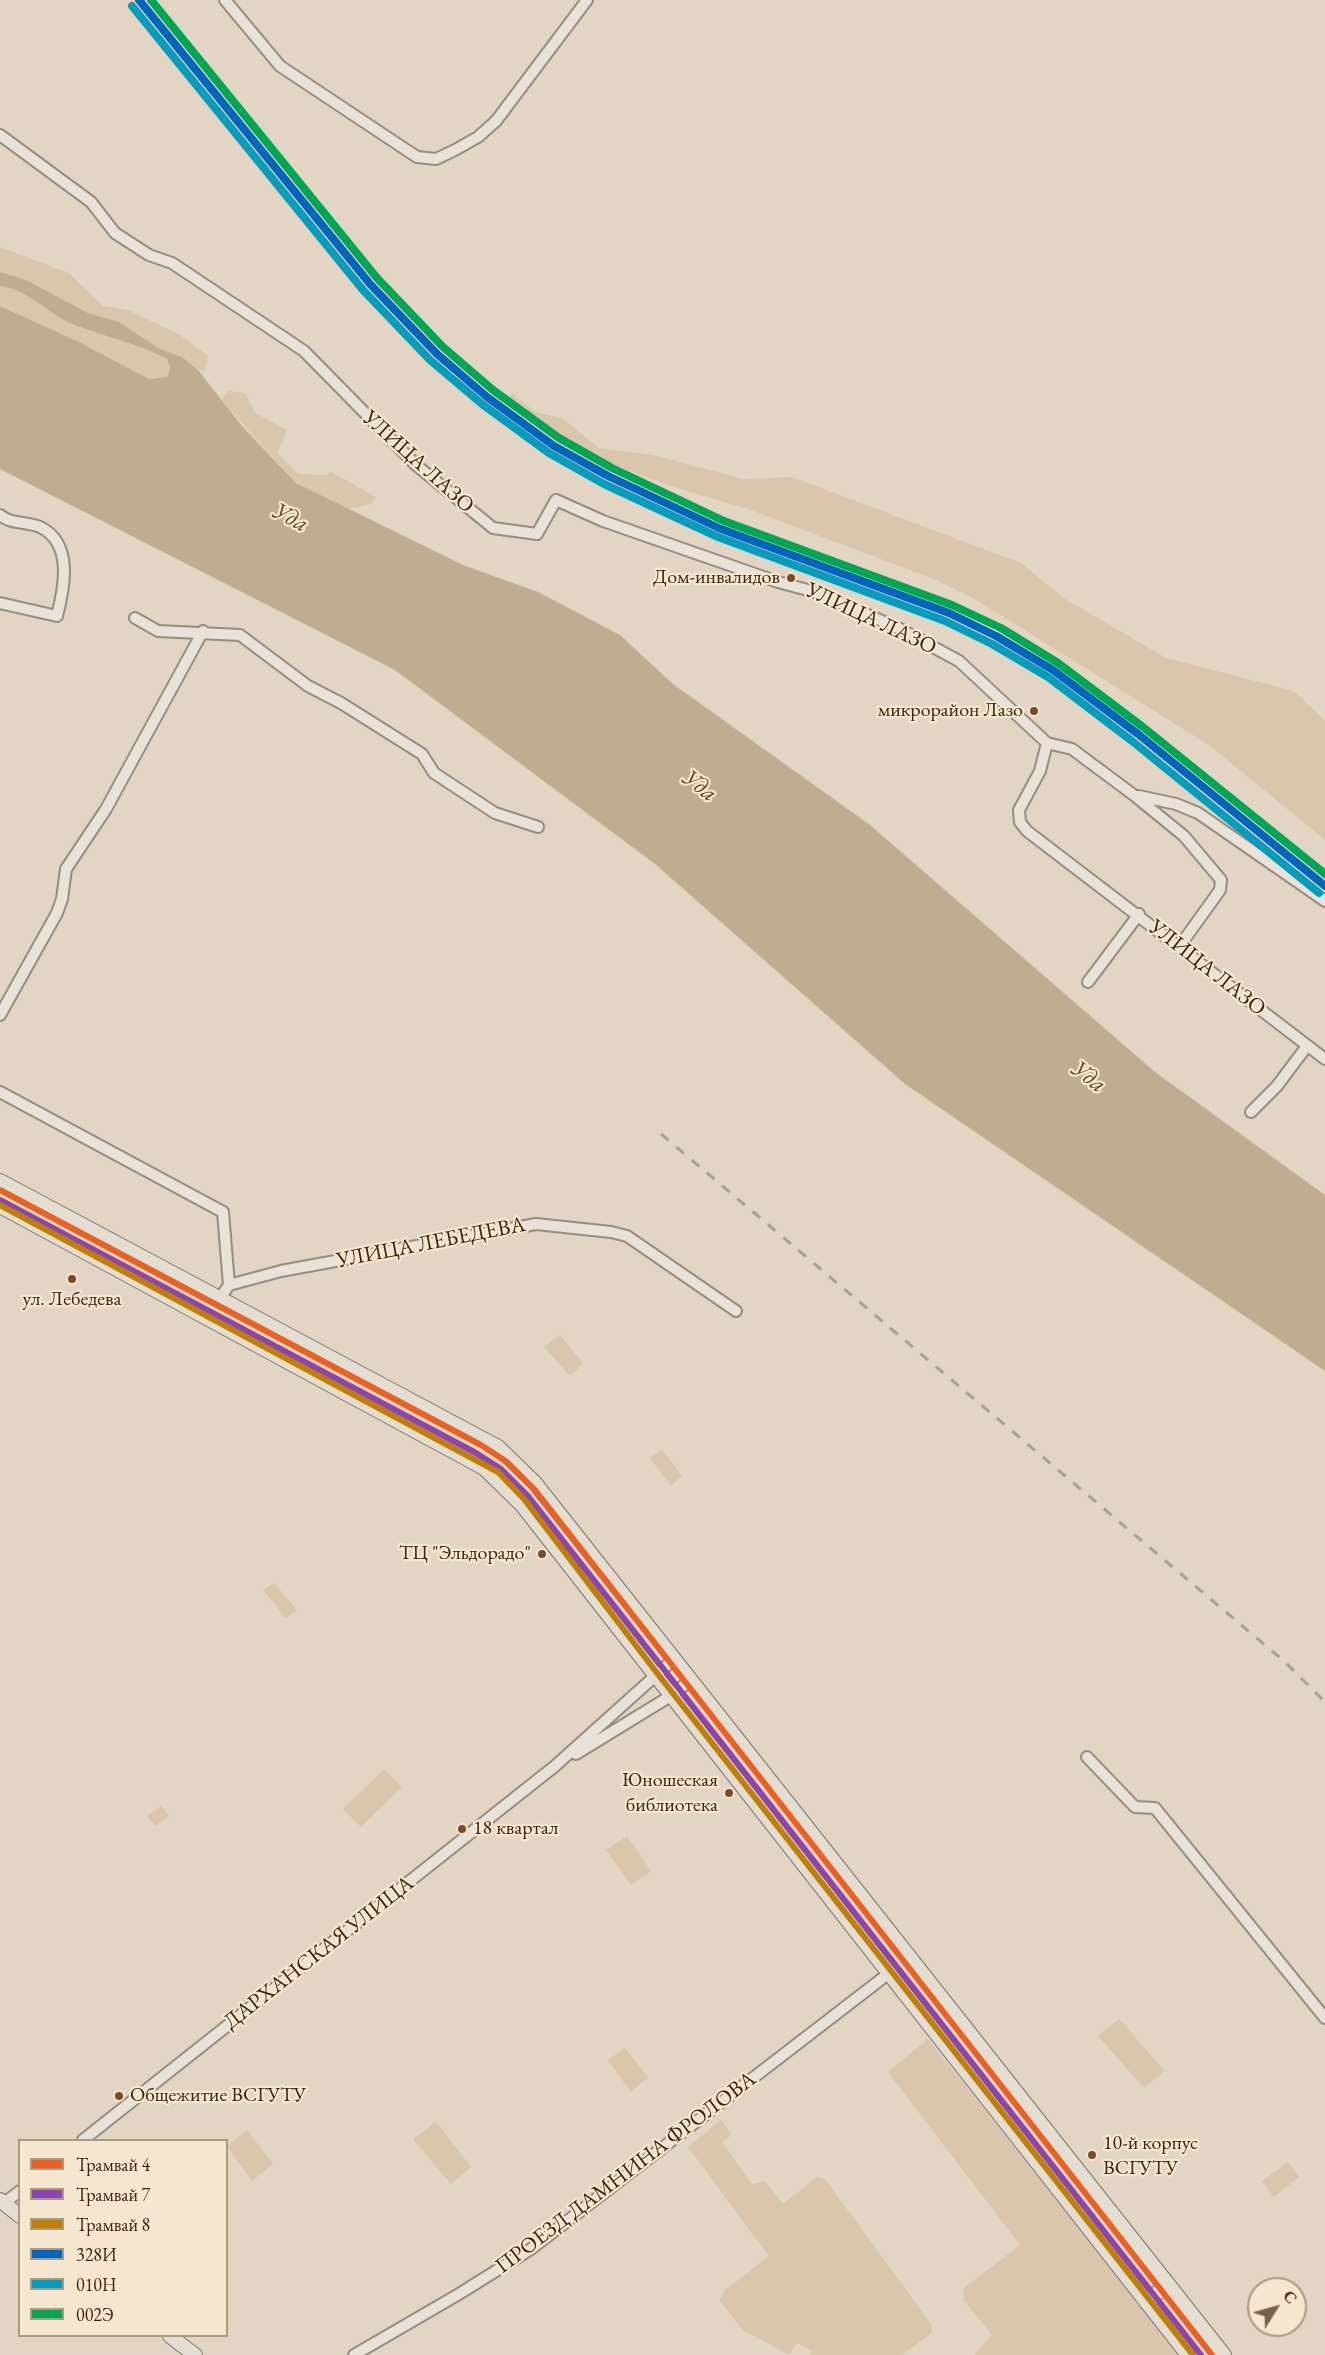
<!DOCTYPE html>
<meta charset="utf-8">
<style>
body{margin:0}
#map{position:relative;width:1325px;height:2355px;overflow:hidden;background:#e2d5c3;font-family:"EB Garamond",serif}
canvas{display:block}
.legend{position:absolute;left:18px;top:2139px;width:210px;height:198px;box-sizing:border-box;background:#f5e6d0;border:2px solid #ab9982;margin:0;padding:8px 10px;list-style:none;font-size:18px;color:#3d250c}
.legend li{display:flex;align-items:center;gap:12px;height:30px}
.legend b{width:30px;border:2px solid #ab9982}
.north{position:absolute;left:1247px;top:2277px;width:60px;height:60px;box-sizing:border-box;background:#f5e6d0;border:2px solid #ab9982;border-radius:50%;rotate:53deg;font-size:16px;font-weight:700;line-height:24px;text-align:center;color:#3d250c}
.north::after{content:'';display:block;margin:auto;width:21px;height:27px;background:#77634c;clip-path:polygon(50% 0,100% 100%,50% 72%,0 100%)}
</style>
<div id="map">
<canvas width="1325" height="2355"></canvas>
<ul class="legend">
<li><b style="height:8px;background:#e96221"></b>Трамвай 4</li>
<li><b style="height:8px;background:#8e44ad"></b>Трамвай 7</li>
<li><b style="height:8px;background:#bf7f04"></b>Трамвай 8</li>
<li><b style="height:8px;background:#0065bd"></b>328И</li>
<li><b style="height:8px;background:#069cbb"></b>010Н</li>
<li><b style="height:8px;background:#00a651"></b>002Э</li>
</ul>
<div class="north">С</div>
</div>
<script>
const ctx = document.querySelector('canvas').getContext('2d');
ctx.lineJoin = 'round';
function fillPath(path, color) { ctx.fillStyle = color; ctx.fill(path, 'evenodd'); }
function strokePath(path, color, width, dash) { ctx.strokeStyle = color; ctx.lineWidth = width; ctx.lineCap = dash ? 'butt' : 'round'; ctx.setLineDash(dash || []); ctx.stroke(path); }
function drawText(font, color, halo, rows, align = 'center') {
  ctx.font = font + ' "EB Garamond",serif'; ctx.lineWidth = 4.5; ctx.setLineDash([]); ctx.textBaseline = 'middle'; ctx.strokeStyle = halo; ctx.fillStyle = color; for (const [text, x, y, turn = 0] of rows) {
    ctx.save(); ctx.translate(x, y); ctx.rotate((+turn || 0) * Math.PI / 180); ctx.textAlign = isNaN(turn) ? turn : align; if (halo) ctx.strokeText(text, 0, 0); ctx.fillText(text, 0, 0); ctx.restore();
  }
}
fillPath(new Path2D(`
 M0 247 69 273 103 306 128 310 180 335 208 356 205 370H198L182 357 160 349 119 322 88 313 26 280 0 272Z
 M0 286C28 289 47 314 72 324 104 337 137 343 167 359L170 367 168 377 149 379 79 342 0 306Z
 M229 391 245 393 255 413 287 430 277 453 298 474 326 475 331 472 376 497 371 504 348 509 296 483 221 400Z
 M512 393 535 412 562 418 599 448 653 455 743 479 792 477 1021 563 1065 599 1166 658 1294 691 1325 721V840L1209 745 973 598 936 580 751 510 674 487 612 464 559 437 506 400Z
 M560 1335 583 1363 570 1376 544 1347Z
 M662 1450 682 1476 671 1486 650 1458Z
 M274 1583 297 1610 286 1618 263 1590Z
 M384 1769 402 1787 361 1827 343 1809Z
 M161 1806 169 1816 155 1826 147 1816Z
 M627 1836 651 1871 631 1885 606 1850Z
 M1119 2019 1165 2071 1144 2088 1098 2036Z
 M928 2039 1179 2355H974L992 2335 963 2299 964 2288 1020 2245 888 2072Z
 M625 2048 648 2077 631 2092 608 2060Z
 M721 2120 730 2132V2136L722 2142 752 2184 765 2181 783 2204 817 2177 825 2179 931 2324 932 2333 902 2355H810L812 2351 797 2343 789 2355 743 2330 720 2301 724 2291 769 2256 688 2147Z
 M436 2122 471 2167 451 2184 413 2139Z
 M247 2130 273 2164 252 2181 227 2146Z
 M1288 2162 1299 2177 1274 2197 1262 2181Z`), '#d9c6ac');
fillPath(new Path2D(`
 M0 272 26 280 88 313 119 322 160 349 182 357 198 370 241 425 296 483 463 565 538 592 620 635 673 684 870 825 1155 1072 1325 1195V1371L905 1084 655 864 395 670 0 469V306L79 342 149 379 168 377 170 367 167 359C137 343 104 337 72 324 47 314 28 289 0 286Z`), '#c0ac91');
const minor = new Path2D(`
 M225 0 280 66 417 157 436 159 455 150 478 137 496 121 587 0
 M0 135 91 202 115 233 149 255 172 263 304 351 416 465 493 528 537 534 556 500 603 521 778 582 815 592 898 628 959 661 1047 743
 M0 515C12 525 26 521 40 527 74 543 64 589 57 616L0 603
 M135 618 158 631 240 635 308 686 341 703 422 754 434 773 495 813 538 827
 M1047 743 1040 771 1019 810 1020 822 1027 831 1325 1059
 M1047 743 1072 749 1135 796 1184 836 1221 880 1220 890 1179 947
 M1139 796 1176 804 1198 813 1325 901
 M1088 982 1139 914
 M0 1015 57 913 62 899 66 869 106 809 203 631
 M0 1092 223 1212 229 1285
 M1251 1112 1277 1086 1307 1046
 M220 1298 229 1285 281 1271 536 1224 611 1232 627 1236 736 1311
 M576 1754 669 1697 691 1680
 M1087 1757 1135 1807 1155 1808 1325 2018
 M83 2140 555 1766 674 1659
 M4 2203 20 2191
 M354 2355 459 2294 531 2249 888 1974`);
const major = new Path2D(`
 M0 1181 498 1447 535 1483 1224 2355
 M0 1206 484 1468 522 1505 1188 2355
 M0 2200 20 2216
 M1146 2302 1168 2284
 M170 2336 195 2355`);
strokePath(minor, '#978c7f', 14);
strokePath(major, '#7e7467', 16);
strokePath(minor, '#e8e2d8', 10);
strokePath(major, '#e4ddd2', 14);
strokePath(new Path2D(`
 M661 1134 1285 1662 1325 1702`), '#a8a097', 3, [10, 10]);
strokePath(new Path2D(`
 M139 0 370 284 437 354 487 397 554 446 608 476 721 529 949 613 996 636 1053 670 1138 734 1325 886`), '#0065bd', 8);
strokePath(new Path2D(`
 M132 6 363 290 430 360 482 404 549 453 604 484 718 537 945 621 992 644 1048 677 1132 741 1319 893`), '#069cbb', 8);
strokePath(new Path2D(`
 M151 0 377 278 443 347 493 390 559 438 612 468 724 521 952 605 1001 628 1058 663 1143 727 1325 874`), '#00a651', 8);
strokePath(new Path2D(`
 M0 1190 481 1445 507 1462 535 1490 1212 2355`), '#e96221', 6);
strokePath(new Path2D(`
 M0 1200 476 1453 501 1469 528 1496 1201 2355`), '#8e44ad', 6);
strokePath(new Path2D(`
 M0 1205 498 1472 524 1499 657 1673 1193 2355`), '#bf7f04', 6);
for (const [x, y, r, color] of [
 [791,578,5,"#7a4b2a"],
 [1034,711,5,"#7a4b2a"],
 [72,1279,5,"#7a4b2a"],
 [542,1554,5,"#7a4b2a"],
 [729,1793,5,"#7a4b2a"],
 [462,1829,5,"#7a4b2a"],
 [119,2096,5,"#7a4b2a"],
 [1092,2155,5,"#7a4b2a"]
]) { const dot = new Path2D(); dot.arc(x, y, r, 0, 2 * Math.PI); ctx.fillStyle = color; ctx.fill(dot); strokePath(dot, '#f5e6d0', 2); }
drawText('20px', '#3d250c', '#f5e6d0', [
 ["Дом-инвалидов",780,578],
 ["микрорайон Лазо",1023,711],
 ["ул. Лебедева",72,1300,"center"],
 ["ТЦ \"Эльдорадо\"",531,1554],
 ["Юношеская",718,1781],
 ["библиотека",718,1806],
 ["18 квартал",473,1829,"left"],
 ["Общежитие ВСГУТУ",130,2096,"left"],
 ["10-й корпус",1103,2144,"left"],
 ["ВСГУТУ",1103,2169,"left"]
], 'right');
drawText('22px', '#3d250c', '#f5e6d0', [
 ["УЛИЦА ЛАЗО",418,462,42],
 ["УЛИЦА ЛАЗО",871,619,25],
 ["УЛИЦА ЛАЗО",1207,968,38],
 ["УЛИЦА ЛЕБЕДЕВА",431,1243,-11],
 ["ДАРХАНСКАЯ УЛИЦА",319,1953,-38],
 ["ПРОЕЗД ДАМНИНА ФРОЛОВА",626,2173,-37]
]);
drawText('italic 24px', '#60482e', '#f5e6d0', [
 ["Уда",290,518,28],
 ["Уда",699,786,37],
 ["Уда",1088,1077,37]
]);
</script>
